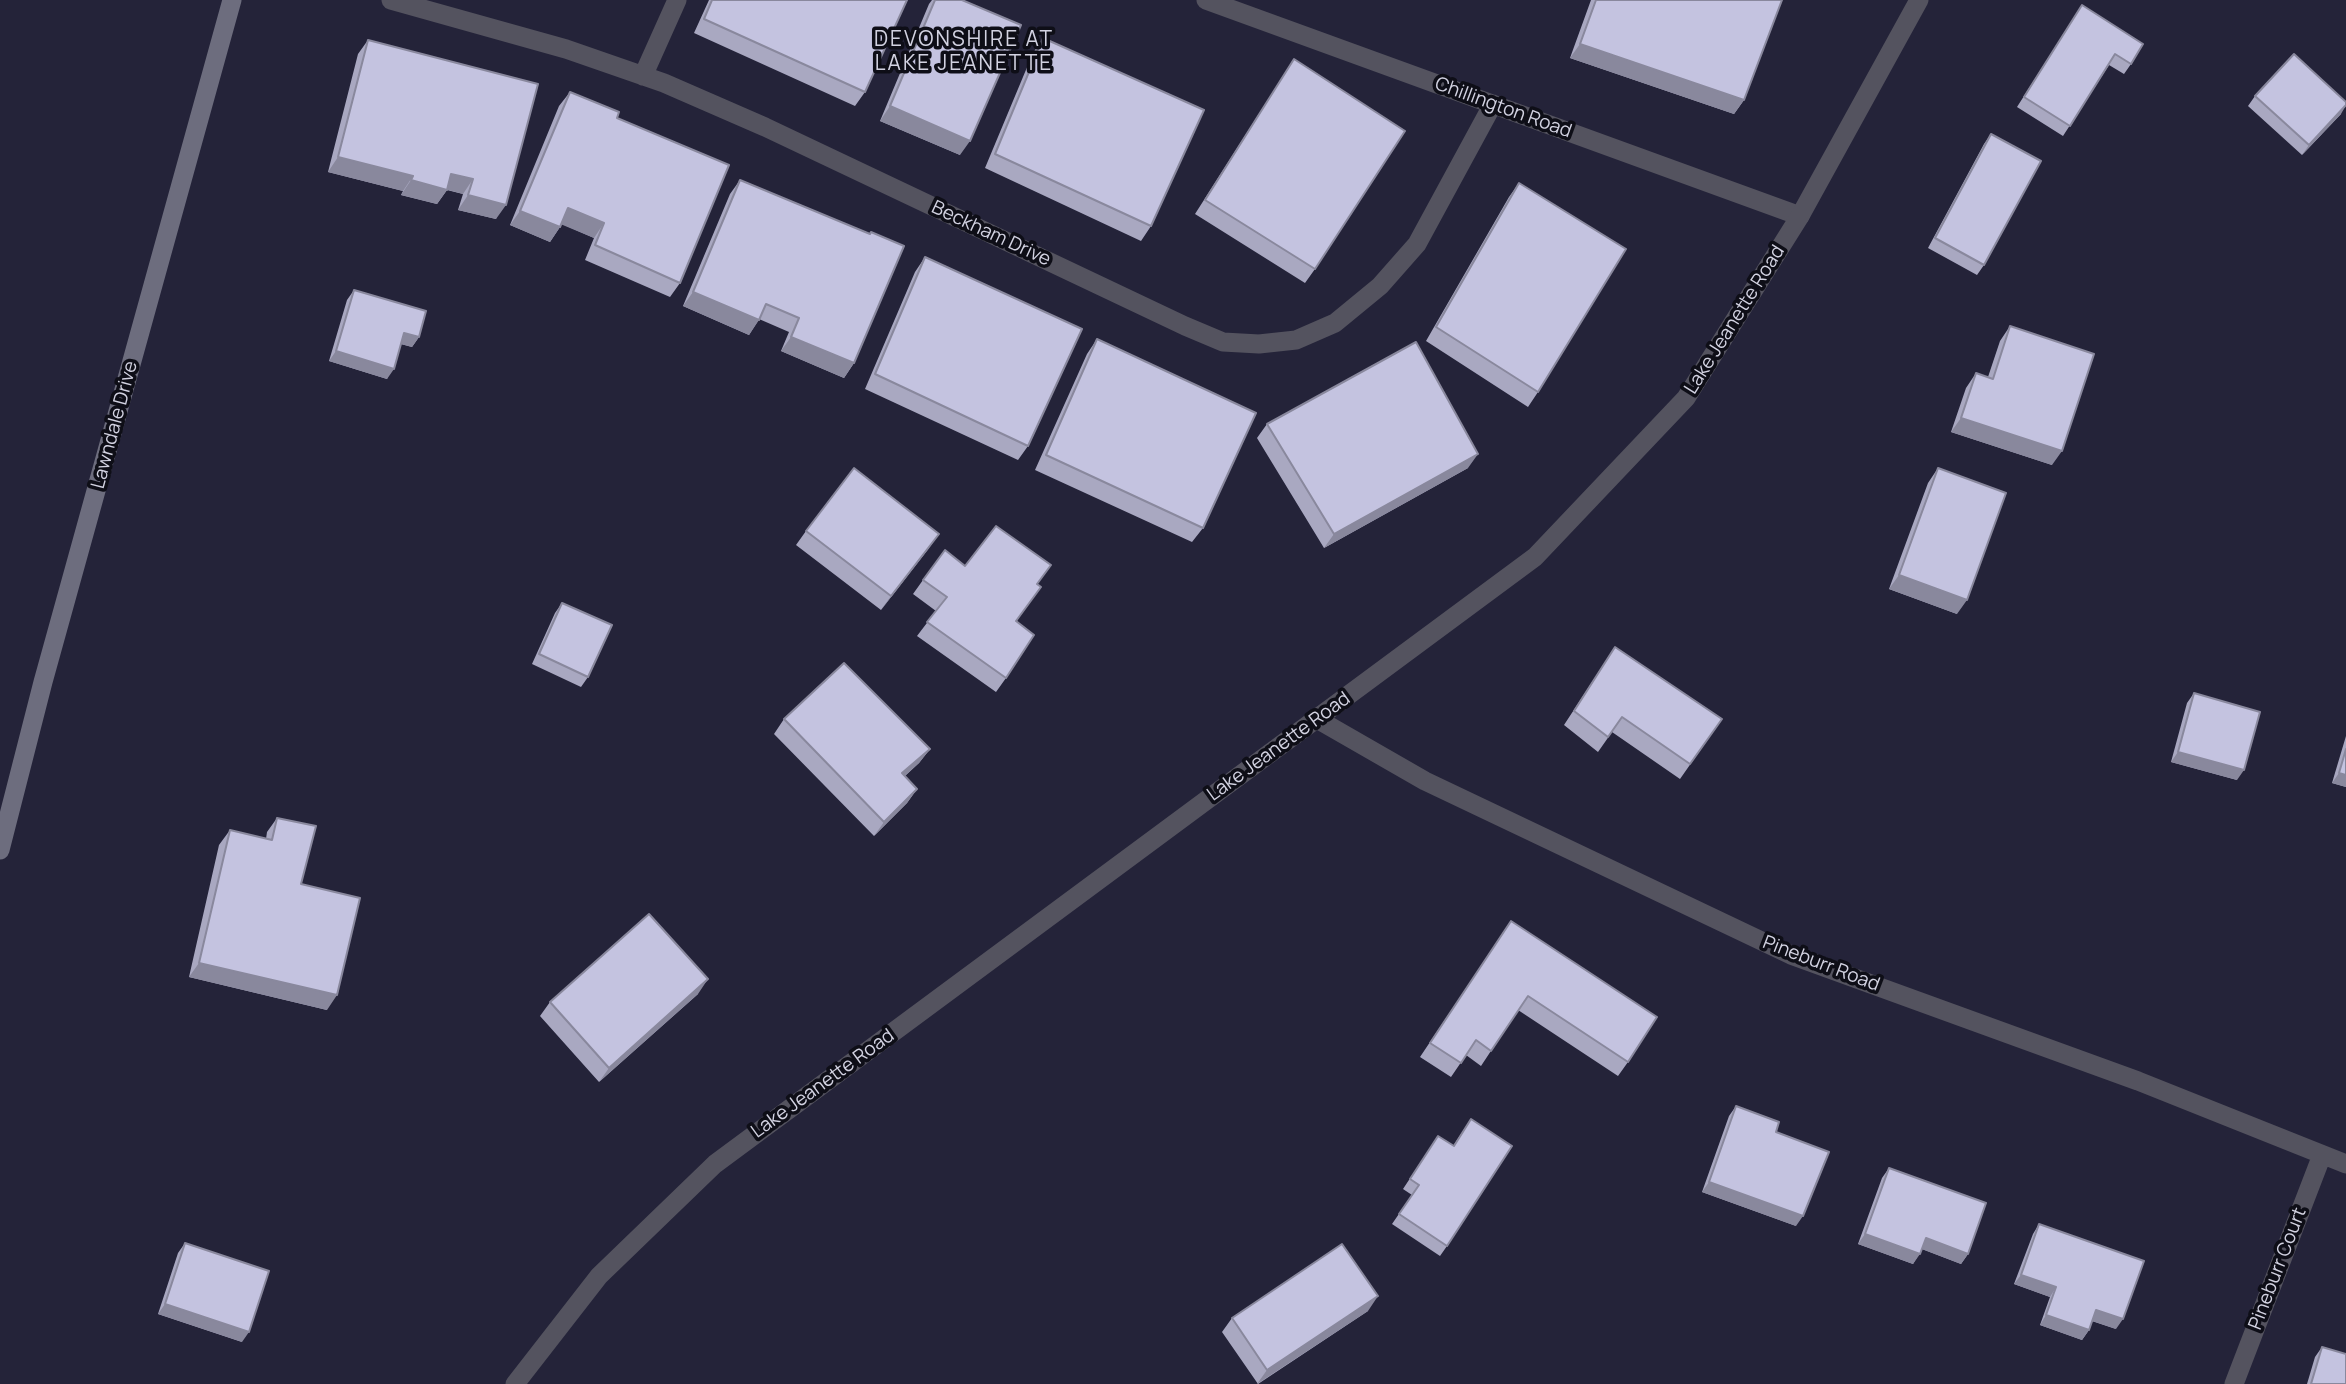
<!DOCTYPE html>
<style>
body{margin:0}
canvas{display:block;background:#242339}
</style>
<canvas width="2346" height="1384"></canvas>
<script>
const ctx = document.querySelector('canvas').getContext('2d');
ctx.lineJoin = 'round';
function strokePath(path, color, width, dash) { ctx.strokeStyle = color; ctx.lineWidth = width; ctx.lineCap = dash ? 'butt' : 'round'; ctx.setLineDash(dash || []); ctx.stroke(path); }
function fillPath(path, color) { ctx.fillStyle = color; ctx.fill(path, 'evenodd'); }
function drawText(font, color, halo, rows, align = 'center') {
  ctx.font = font + ' Manrope,sans-serif'; ctx.lineWidth = 7; ctx.setLineDash([]); ctx.textBaseline = 'middle'; ctx.strokeStyle = halo; ctx.fillStyle = color; for (const [text, x, y, turn = 0] of rows) {
    ctx.save(); ctx.translate(x, y); ctx.rotate((+turn || 0) * Math.PI / 180); ctx.textAlign = isNaN(turn) ? turn : align; if (halo) ctx.strokeText(text, 0, 0); ctx.fillText(text, 0, 0); ctx.restore();
  }
}
strokePath(new Path2D(`
 M391 0 566 49 664 83 765 127 1185 326 1223 342 1259 344 1296 340 1335 323 1380 286 1417 244 1493 104
 M1206 0 1800 216
 M643 76 677 0
 M1317 719 1425 781 1791 955 2138 1081 2346 1164
 M2234 1384 2322 1155`), '#54535f', 19);
strokePath(new Path2D(`
 M515 1384 599 1276 715 1164 1535 557 1686 398 1800 216 1919 0`), '#54535f', 19);
strokePath(new Path2D(`
 M0 850 43 682 232 0`), '#6d6d7e', 19);
fillPath(new Path2D(`
 M709 0H907L865 92 855 106 694 33Z
 M932 0H962L960 155 880 121 929 4Z
 M1591 0H1782L1744 100 1734 114 1570 58Z
 M2082 5 2131 64 2124 74 2109 65 2063 136 2017 107Z
 M1043 38 1151 226 1141 241 985 168 1033 53Z
 M368 40 538 84 496 219 458 210 463 194 447 190 437 204 401 195 403 191 328 172 358 54Z
 M1294 59 1315 269 1305 283 1195 214Z
 M570 92 617 118 680 283 670 297 585 260 594 238 562 224 550 242 510 225 559 106Z
 M2255 96 2341 114 2302 155 2248 106Z
 M1991 134 1984 265 1977 275 1928 248 1984 144Z
 M740 180 869 234 871 232 854 363 844 378 781 351 789 332 759 319 749 335 683 306 730 194Z
 M1519 183 1538 392 1528 407 1426 341 1509 197Z
 M925 257 1028 446 1018 460 865 389 915 272Z
 M354 290 419 337 412 347 401 344 387 379 329 361 347 300Z
 M2010 326 2052 465 1951 432 1966 388 1976 373 1988 377 2000 341Z
 M1097 339 1203 528 1192 542 1035 470 1087 354Z
 M1267 424 1468 468 1324 548 1257 438Z
 M1938 468 1957 614 1889 589 1928 483Z
 M806 531 929 548 881 610 796 545Z
 M965 566 1037 584 1017 621 1006 678 996 692 917 636 936 611 913 594 923 580Z
 M562 603 588 677 581 687 532 664 555 613Z
 M1615 647 1722 719 1680 779 1612 732 1598 752 1564 725Z
 M2194 693 2237 780 2171 762 2187 703Z
 M784 719 930 749 919 763 905 776 917 789 907 803 874 836 774 734Z
 M2346 736V787L2332 783Z
 M277 818 301 884 327 1010 189 977 219 845 230 830 266 839 267 832Z
 M1501 936 1628 1062 1618 1076 1518 1010 1481 1066 1466 1055 1451 1077 1420 1057Z
 M698 994 599 1082 540 1016 550 1002Z
 M1736 1106 1796 1226 1702 1192 1729 1116Z
 M1471 1119 1447 1246 1440 1256 1392 1224 1412 1195 1403 1189 1438 1136 1453 1146Z
 M1889 1168 1968 1254 1961 1264 1922 1249 1913 1264 1858 1244 1882 1178Z
 M2039 1224 2116 1329 2092 1321 2089 1330 2082 1340 2040 1325 2050 1297 2014 1284 2033 1234Z
 M185 1243 242 1342 158 1314 178 1253Z
 M1368 1311 1258 1384 1222 1332 1232 1318Z
 M2322 1347 2346 1384H2307L2315 1357Z`), '#a9a8c1');
fillPath(new Path2D(`
 M1580 44 1744 100 1734 114 1570 58Z
 M2346 105 2341 114 2302 155 2309 145Z
 M890 106 970 141 960 155 880 121Z
 M338 157 413 176 403 191 328 172Z
 M451 174 473 179 463 194 441 188Z
 M411 180 447 190 437 204 401 195Z
 M468 195 506 205 496 219 458 210Z
 M568 208 604 223 594 238 558 223Z
 M520 211 560 227 550 242 510 225Z
 M693 292 759 320 749 335 683 306Z
 M404 333 419 337 412 347 397 343Z
 M791 337 854 363 844 378 781 351Z
 M336 351 394 369 387 379 329 361Z
 M1961 418 2062 451 2052 465 1951 432Z
 M1478 454 1468 468 1324 548 1334 534Z
 M939 534 929 548 881 610 891 596Z
 M1899 575 1967 600 1957 614 1889 589Z
 M930 749 919 763 892 787 902 773Z
 M2178 752 2244 770 2237 780 2171 762Z
 M2339 773 2346 775V787L2332 783Z
 M917 789 907 803 874 836 884 822Z
 M199 963 337 995 327 1010 189 977Z
 M708 979 698 994 599 1082 609 1068Z
 M1709 1182 1803 1216 1796 1226 1702 1192Z
 M1865 1234 1920 1254 1913 1264 1858 1244Z
 M1926 1238 1968 1254 1961 1264 1919 1248Z
 M2021 1275 2056 1287 2050 1297 2014 1284Z
 M1378 1296 1368 1311 1257 1384 1267 1370Z
 M165 1304 249 1332 242 1342 158 1314Z
 M2096 1310 2123 1319 2116 1329 2089 1320Z
 M2046 1315 2089 1330 2082 1340 2040 1325Z`), '#89889d');
const building = new Path2D(`
 M712 0H907L865 92 704 19Z
 M935 0H962L1021 25 970 141 890 106Z
 M1596 0H1782L1744 100 1580 44Z
 M2082 5 2143 44 2131 64 2115 54 2070 126 2024 97Z
 M1043 38 1204 110 1151 226 995 154Z
 M368 40 538 84 506 205 468 195 473 179 451 174 447 190 411 180 413 176 338 157Z
 M2294 54 2346 102V105L2309 145 2255 96Z
 M1294 59 1405 131 1315 269 1205 200Z
 M570 92 619 112 617 118 729 165 680 283 595 245 604 223 568 208 560 227 520 211Z
 M1991 134 2041 161 1984 265 1935 238Z
 M740 180 870 234 871 232 904 246 854 363 791 337 799 318 766 304 759 320 693 292Z
 M1519 183 1626 249 1538 392 1436 327Z
 M925 257 1082 329 1028 446 875 374Z
 M354 290 426 311 419 337 404 333 394 369 336 351Z
 M2010 326 2094 354 2062 451 1961 418 1976 373 1993 379Z
 M1097 339 1256 413 1203 528 1046 455Z
 M1416 342 1478 454 1334 534 1267 424Z
 M854 468 939 534 891 596 806 531Z
 M1938 468 2006 493 1967 600 1899 575Z
 M996 526 1051 565 1037 584 1041 587 1016 621 1034 635 1006 678 927 622 947 597 923 580 945 550 965 566Z
 M562 603 612 625 588 677 539 654Z
 M1615 647 1722 719 1690 764 1622 717 1608 737 1574 711Z
 M844 663 930 749 902 773 917 789 884 822 784 719Z
 M2194 693 2260 712 2244 770 2178 752Z
 M2346 749V775L2339 773Z
 M277 818 316 826 301 884 360 898 337 995 199 963 230 830 272 840Z
 M649 914 708 979 609 1068 550 1002Z
 M1511 921 1657 1017 1628 1062 1528 996 1491 1051 1476 1040 1461 1063 1430 1043Z
 M1736 1106 1779 1122 1776 1132 1829 1152 1803 1216 1709 1182Z
 M1471 1119 1512 1146 1447 1246 1399 1214 1419 1185 1410 1179 1438 1136 1454 1146Z
 M1889 1168 1986 1203 1968 1254 1926 1238 1920 1254 1865 1234Z
 M2039 1224 2144 1261 2123 1319 2096 1310 2089 1330 2046 1315 2056 1287 2021 1275Z
 M185 1243 269 1271 249 1332 165 1304Z
 M1342 1244 1378 1296 1267 1370 1232 1318Z
 M2322 1347 2346 1354V1384H2311Z`);
fillPath(building, '#c4c3e0');
strokePath(building, '#89889d', 2);
drawText('19px', '#d2d2e1', '#0e0e17', [
 ["Chillington Road",1503,108,20],
 ["Beckham Drive",991,234,25],
 ["Lake Jeanette Road",1735,320,-58],
 ["Lawndale Drive",115,425,-75],
 ["Lake Jeanette Road",1279,747,-36],
 ["Pineburr Road",1821,964,21],
 ["Lake Jeanette Road",823,1084,-36],
 ["Pineburr Court",2278,1269,-69]
]);
ctx.letterSpacing = '2px';
drawText('21px', '#d2d2e1', '#0e0e17', [
 ["DEVONSHIRE AT",964,40],
 ["LAKE JEANETTE",964,64]
]);
ctx.letterSpacing = '0px';
</script>
